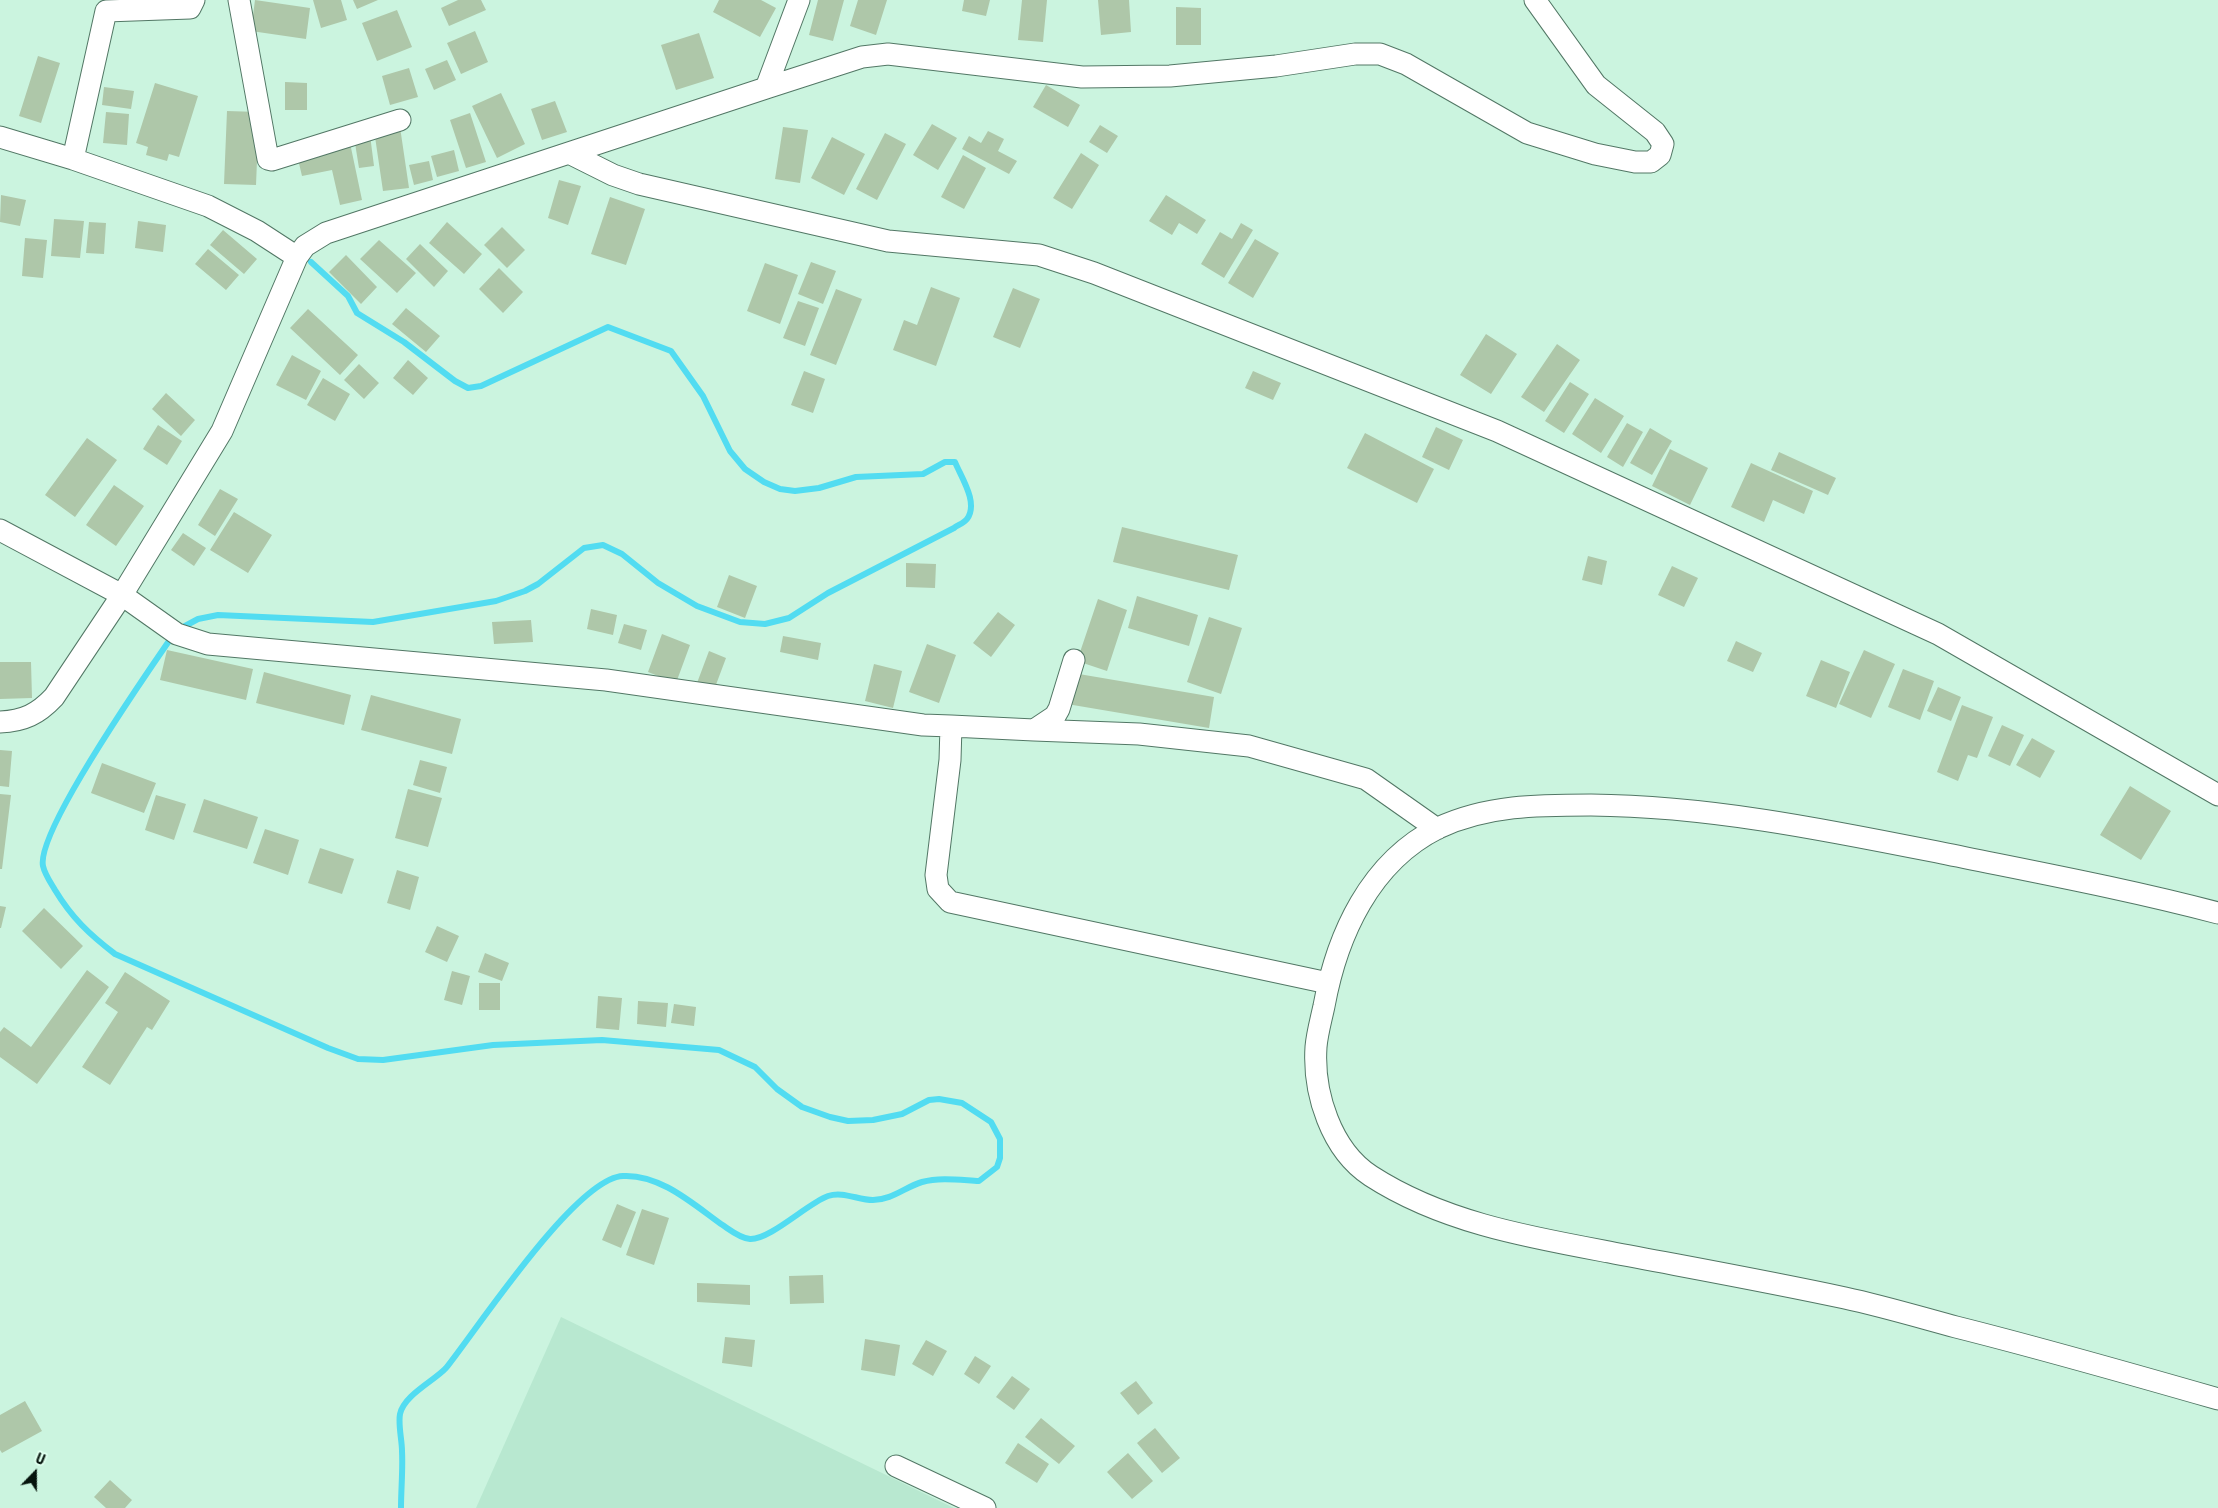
<!DOCTYPE html>
<style>
body{margin:0}
#map{position:relative;width:2218px;height:1508px;overflow:hidden;background:#cbf4df;font-family:"Asap Condensed",sans-serif}
canvas{display:block}
.north{position:absolute;left:10px;top:1448px;width:50px;height:50px;-webkit-text-stroke:4px #dfffee;paint-order:stroke;rotate:22deg;font-size:14px;font-weight:700;line-height:20px;text-align:center;color:#06140d}
.north::after{content:'';display:block;margin:auto;width:18px;height:22px;background:#06140d;clip-path:polygon(50% 0,100% 100%,50% 72%,0 100%)}
</style>
<div id="map">
<canvas width="2218" height="1508"></canvas>
<div class="north">U</div>
</div>
<script>
const ctx = document.querySelector('canvas').getContext('2d');
ctx.lineJoin = 'round';
function fillPath(path, color) { ctx.fillStyle = color; ctx.fill(path, 'evenodd'); }
function strokePath(path, color, width, dash) { ctx.strokeStyle = color; ctx.lineWidth = width; ctx.lineCap = dash ? 'butt' : 'round'; ctx.setLineDash(dash || []); ctx.stroke(path); }
fillPath(new Path2D(`
 M561 1317 954 1508H476Z`), '#b8e8d0');
strokePath(new Path2D(`
 M185 626 198 619 218 615 373 622 496 601 525 591 538 584 584 548 603 545 622 554 658 583 697 606 740 622 765 624 789 618 828 593 954 528C958 525 964 523 967 519 979 503 961 477 955 462H945L923 474 856 477 819 488 795 491 780 489 764 482 745 469 730 451 703 396 671 351 608 327 481 386 468 388 455 381 404 342 357 313 348 296 311 262
 M169 641C145 676 36 832 43 866 45 875 51 883 55 890 72 918 89 934 115 954L328 1048 358 1059 383 1060 493 1045 602 1040 719 1050 755 1067 777 1089 802 1107 830 1117 848 1121 873 1120 902 1114 929 1100 939 1099 962 1103 991 1122 1000 1139V1158L997 1167 979 1181C960 1180 940 1177 922 1182 905 1187 892 1200 873 1200 858 1200 843 1191 828 1196 808 1203 770 1240 750 1239 739 1238 729 1229 721 1224 693 1204 660 1174 623 1176 576 1178 478 1328 446 1368 434 1381 404 1395 400 1414 398 1425 402 1440 402 1451 403 1470 401 1489 401 1508`), '#52dcf1', 6);
fillPath(new Path2D(`
 M255 0 310 8 306 39 251 31Z
 M313 0H341L347 20 321 28Z
 M353 0H378L357 9Z
 M458 0H481L486 10 449 26 441 8Z
 M719 0H761L776 8 760 37 713 12Z
 M818 0H844L833 41 809 35Z
 M858 0H887L876 35 850 26Z
 M964 0H990L986 16 962 11Z
 M1022 0H1047L1043 42 1018 40Z
 M1098 0H1129L1131 32 1101 35Z
 M1176 7 1201 8V45H1176Z
 M397 10 412 47 377 61 362 23Z
 M475 31 488 62 461 74 447 43Z
 M699 33 714 78 676 90 661 45Z
 M38 56 60 63 41 123 19 116Z
 M447 60 456 80 434 90 425 69Z
 M409 68 418 97 390 105 382 76Z
 M285 82 307 83V110H285Z
 M155 83 198 96 179 157 169 154 167 161 146 155 148 147 136 143Z
 M1046 85 1080 105 1068 127 1033 107Z
 M104 87 134 91 131 109 102 105Z
 M501 93 525 144 497 158 472 106Z
 M555 101 567 132 542 140 531 109Z
 M227 111 259 112 256 185 224 184Z
 M106 112 129 114 127 145 103 143Z
 M470 113 486 162 466 168 450 120Z
 M932 124 957 138 938 170 913 155Z
 M1100 125 1118 136 1107 153 1089 142Z
 M400 127 409 188 383 191 374 130Z
 M783 127 808 130 800 183 775 179Z
 M988 131 1004 139 998 151 1017 161 1009 174 962 149 969 136 981 143Z
 M885 133 906 144 877 200 856 189Z
 M370 135 374 166 359 168 354 137Z
 M832 137 865 154 844 195 811 178Z
 M350 143 362 200 340 205 332 170 302 176 297 155Z
 M454 150 459 171 437 177 431 156Z
 M1081 153 1099 165 1072 209 1053 198Z
 M963 155 986 168 964 209 941 197Z
 M429 161 433 180 414 185 409 165Z
 M559 180 581 186 568 225 548 218Z
 M1 195 26 200 20 226 0 222Z
 M1166 195 1206 220 1197 234 1179 223 1172 235 1149 221Z
 M610 197 645 209 626 265 591 254Z
 M54 219 84 221 80 258 51 256Z
 M138 221 166 225 163 252 135 248Z
 M89 222 106 223 104 254 86 253Z
 M447 222 482 254 464 274 429 243Z
 M1241 223 1253 230 1224 278 1201 264 1220 232 1232 239Z
 M502 227 525 250 507 268 484 245Z
 M223 230 257 259 244 274 210 245Z
 M25 238 47 240 43 278 22 276Z
 M1255 239 1279 253 1253 298 1228 283Z
 M379 240 416 273 397 293 360 259Z
 M420 244 448 271 434 287 406 259Z
 M208 249 239 275 226 290 195 264Z
 M346 255 377 287 361 304 329 272Z
 M811 262 836 271 823 304 798 294Z
 M765 263 798 275 780 324 747 311Z
 M499 268 523 292 503 313 479 289Z
 M931 287 960 298 936 366 893 350 904 320 917 325Z
 M1013 288 1040 299 1020 348 993 337Z
 M836 289 862 299 836 365 810 355Z
 M798 301 819 308 805 346 783 338Z
 M406 308 440 336 426 352 392 324Z
 M308 309 358 355 340 375 290 328Z
 M1486 334 1517 354 1491 394 1460 375Z
 M1557 344 1580 360 1544 412 1521 397Z
 M292 355 321 371 306 400 276 385Z
 M408 360 428 378 413 395 393 378Z
 M359 364 379 383 364 399 344 380Z
 M804 371 825 379 813 413 791 405Z
 M1253 371 1281 383 1273 400 1245 388Z
 M323 378 350 394 335 421 307 405Z
 M1570 382 1589 394 1564 433 1545 421Z
 M166 393 195 420 181 436 152 409Z
 M1595 398 1624 416 1601 453 1572 434Z
 M1627 423 1643 432 1623 467 1607 457Z
 M158 425 182 441 167 465 143 449Z
 M1436 427 1463 440 1449 470 1422 457Z
 M1650 428 1672 441 1652 475 1630 463Z
 M1365 433 1434 469 1417 503 1347 468Z
 M87 438 117 460 75 517 45 495Z
 M1670 449 1708 468 1690 505 1652 486Z
 M1779 452 1836 478 1828 495 1771 470Z
 M1751 463 1813 491 1804 514 1773 500 1764 522 1731 507Z
 M114 485 144 506 116 546 86 525Z
 M220 489 238 499 215 536 198 525Z
 M234 512 272 535 248 573 210 550Z
 M1122 527 1238 555 1229 590 1113 562Z
 M183 533 206 548 194 566 171 550Z
 M1588 556 1607 561 1602 585 1582 580Z
 M906 563 936 564 935 588 906 587Z
 M1672 566 1698 578 1684 607 1658 595Z
 M729 575 757 586 745 618 717 607Z
 M1137 596 1198 615 1189 646 1128 628Z
 M1098 599 1127 610 1107 671 1077 661Z
 M591 609 617 615 613 635 587 629Z
 M998 612 1015 625 991 657 973 643Z
 M1209 617 1242 628 1221 694 1187 682Z
 M531 620 533 642 494 644 492 622Z
 M624 624 647 630 641 650 618 643Z
 M662 634 690 645 676 683 648 672Z
 M783 636 821 643 818 660 780 652Z
 M1736 641 1762 653 1753 672 1727 661Z
 M927 644 956 655 939 703 909 692Z
 M167 650 253 669 246 700 160 680Z
 M1864 650 1895 664 1871 718 1839 704Z
 M709 651 726 658 714 690 697 683Z
 M1821 660 1850 672 1836 708 1806 696Z
 M0 662H31L32 698 0 699Z
 M874 664 902 671 893 708 865 701Z
 M1903 669 1934 681 1920 720 1888 707Z
 M264 672 351 695 344 725 256 703Z
 M1073 673 1214 697 1209 728 1067 704Z
 M1938 687 1961 697 1951 721 1927 711Z
 M371 695 461 719 452 754 361 730Z
 M1962 705 1993 717 1977 758 1968 755 1958 781 1937 772Z
 M2002 725 2024 735 2010 766 1988 756Z
 M2032 738 2055 751 2040 778 2016 765Z
 M0 750 12 751 9 787 0 786Z
 M420 760 447 767 440 793 413 785Z
 M102 763 156 783 144 813 91 793Z
 M2130 786 2171 811 2141 860 2100 835Z
 M408 789 442 798 428 847 395 838Z
 M0 794 11 795 2 869H0Z
 M156 795 186 804 174 840 145 830Z
 M204 799 258 817 247 849 193 832Z
 M265 829 299 840 288 875 253 863Z
 M320 848 354 859 342 894 308 883Z
 M397 870 419 877 410 910 387 903Z
 M0 906 6 907 1 928H0Z
 M44 908 83 946 61 969 22 931Z
 M437 926 459 936 447 962 425 952Z
 M485 953 509 963 502 981 478 972Z
 M87 970 109 987 37 1084 0 1057V1032L4 1027 31 1047Z
 M452 971 470 976 462 1005 444 1000Z
 M125 972 170 1001 152 1030 147 1027 110 1085 82 1067 118 1012 105 1003Z
 M479 983H500V1010H479Z
 M598 996 622 998 619 1030 596 1028Z
 M638 1001 668 1003 666 1027 637 1024Z
 M674 1004 696 1007 694 1026 671 1023Z
 M617 1204 636 1212 621 1248 602 1240Z
 M642 1209 669 1218 654 1265 626 1255Z
 M823 1275 824 1303 790 1304 789 1276Z
 M697 1283 750 1285V1305L697 1302Z
 M725 1337 755 1340 752 1367 722 1363Z
 M865 1339 900 1345 895 1376 861 1370Z
 M926 1340 947 1351 933 1376 912 1364Z
 M975 1356 991 1366 979 1384 964 1374Z
 M1012 1376 1030 1389 1014 1410 996 1397Z
 M1136 1381 1153 1403 1138 1415 1120 1393Z
 M25 1401 42 1431 2 1453 0 1450V1415Z
 M1041 1418 1075 1446 1059 1464 1025 1437Z
 M1155 1428 1180 1458 1162 1473 1137 1443Z
 M1018 1443 1049 1464 1037 1483 1005 1463Z
 M1128 1453 1153 1481 1132 1499 1107 1472Z
 M110 1480 132 1500 125 1508H106L94 1497Z`), '#aec7a9');
const minor = new Path2D(`
 M239 0 268 159 272 160 400 120
 M766 88 862 57 888 54 1082 77 1170 76 1276 66 1355 54H1380L1406 64 1527 133 1595 154 1635 162H1651L1660 155 1663 144 1655 132 1596 85 1535 0
 M0 137 73 159 208 206 257 231 297 257
 M569 153 613 175 639 184 888 241 1039 255 1094 273 1497 431 1938 634 2218 795
 M73 159 106 11 190 8 194 0
 M0 530 122 595 177 634 208 644 606 680 923 725 951 726 950 760 936 875 938 889 950 902 1328 983
 M0 722C24 721 38 714 54 697L122 595 222 431 297 257 305 246 326 233 766 88 799 0
 M951 726 1034 730 1055 716 1059 709 1074 660
 M1034 730 1139 734 1249 746 1366 779 1437 829
 M2218 913C2127 889 2035 872 1942 853 1827 830 1709 806 1591 805 1538 805 1487 805 1438 828 1370 862 1337 935 1324 1006 1321 1020 1317 1034 1316 1047 1313 1093 1331 1150 1371 1176 1442 1222 1528 1237 1609 1252 1687 1267 1766 1281 1845 1298 1882 1306 1919 1317 1956 1327 2044 1349 2131 1374 2218 1399
 M896 1466 985 1508`);
strokePath(minor, '#527765', 23);
strokePath(minor, '#fff', 21);
</script>
